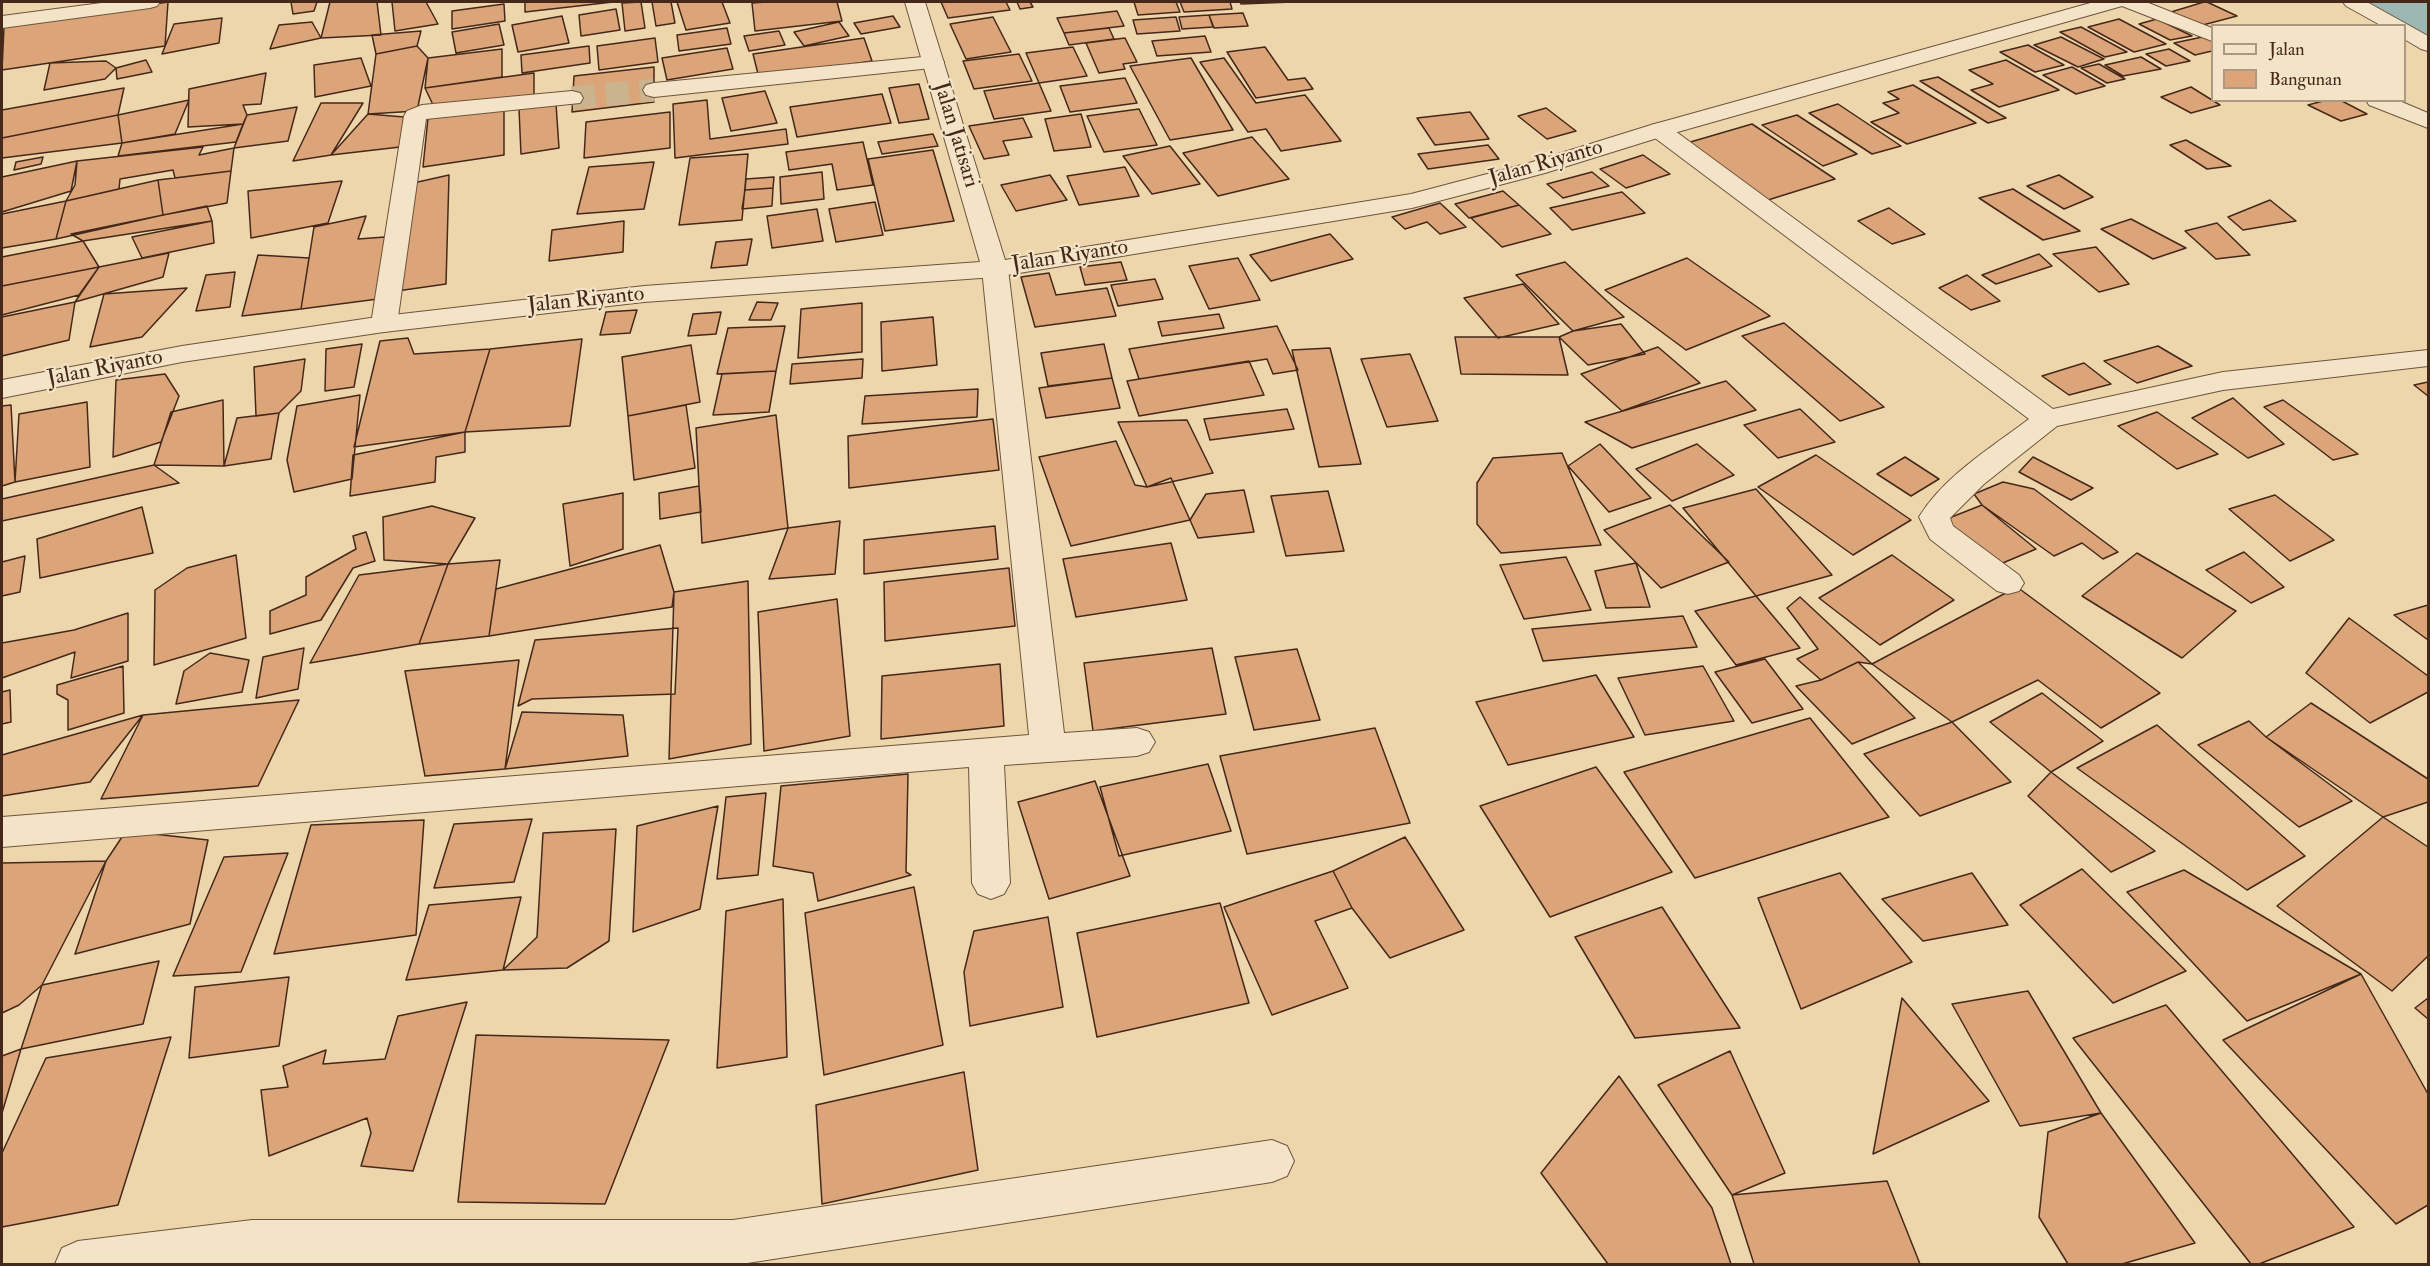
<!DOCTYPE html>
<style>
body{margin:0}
#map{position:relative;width:2430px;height:1266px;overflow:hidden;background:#edd6ab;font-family:"IM FELL Double Pica",serif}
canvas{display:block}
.frame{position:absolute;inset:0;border:3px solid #45281a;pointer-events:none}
.legend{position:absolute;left:2211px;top:24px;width:195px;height:78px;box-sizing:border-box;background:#f3e4c8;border:2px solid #ad9982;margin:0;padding:8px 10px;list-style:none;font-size:18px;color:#45281a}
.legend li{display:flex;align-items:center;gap:12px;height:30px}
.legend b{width:30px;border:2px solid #ad9982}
</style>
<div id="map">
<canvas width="2430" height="1266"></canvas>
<div class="frame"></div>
<ul class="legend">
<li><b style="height:8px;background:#f3e4c8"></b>Jalan</li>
<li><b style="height:16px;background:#dca579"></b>Bangunan</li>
</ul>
</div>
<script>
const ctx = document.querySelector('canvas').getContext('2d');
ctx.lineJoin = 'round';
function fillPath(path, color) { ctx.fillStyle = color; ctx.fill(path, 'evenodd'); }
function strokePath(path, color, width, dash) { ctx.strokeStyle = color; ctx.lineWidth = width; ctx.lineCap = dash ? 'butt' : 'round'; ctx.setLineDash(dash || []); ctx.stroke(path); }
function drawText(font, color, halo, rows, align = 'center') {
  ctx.font = font + ' "IM FELL Double Pica",serif'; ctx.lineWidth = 4.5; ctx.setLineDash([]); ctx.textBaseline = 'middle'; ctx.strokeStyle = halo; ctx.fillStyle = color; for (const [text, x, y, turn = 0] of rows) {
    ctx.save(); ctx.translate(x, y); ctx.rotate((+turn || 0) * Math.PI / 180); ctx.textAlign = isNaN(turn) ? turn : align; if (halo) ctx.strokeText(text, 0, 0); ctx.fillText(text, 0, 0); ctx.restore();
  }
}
fillPath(new Path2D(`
 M2363 2H2428V43L2405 37 2404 26C2382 26 2375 21 2363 2Z`), '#9db7b3');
const building = new Path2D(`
 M168 2 165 46 2 70 4 27Z
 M291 2H317L314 11 293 14Z
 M330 2H377L381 35 321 38Z
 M392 2H426L438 24 395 31Z
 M525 2H613L525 12Z
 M641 2 645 28 625 31 622 3Z
 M652 2H671L675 23 656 26Z
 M677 2H722L730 23 686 30Z
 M766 2H837L842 21 755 31 752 3Z
 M941 2H1006L1010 10 948 18Z
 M1017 2H1030L1033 7 1020 9Z
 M1134 2H1176L1180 12 1138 15Z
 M1180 2H1230L1232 9 1184 12Z
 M1240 2H1292L1241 4Z
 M2204 2H2207L2237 16 2199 26 2171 12Z
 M504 4 505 21 452 29V11Z
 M616 9 620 30 581 36 579 15Z
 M1117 11 1124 26 1064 33 1057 18Z
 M1243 13 1248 26 1214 28 1209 15Z
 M1209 15 1213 27 1182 29 1179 17Z
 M562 16 569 43 518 52 512 25Z
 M893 16 900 27 861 34 854 23Z
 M993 17 1011 52 966 59 950 24Z
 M1176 17 1180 31 1137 34 1133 20Z
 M222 18 219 43 162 54 174 24Z
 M2119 19 2166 44 2134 52 2088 27Z
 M2157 19 2192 36 2170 40 2139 24Z
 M312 22 321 38 270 49 279 25Z
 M839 22 849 36 804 46 794 32Z
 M499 24 504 45 456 53 452 32Z
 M2081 27 2127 52 2105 57 2060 32Z
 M727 28 731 44 679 51 677 35Z
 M1109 28 1114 39 1069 45 1064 33Z
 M421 31 417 46 376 54 372 35Z
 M779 31 785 45 749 51 744 36Z
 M1205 36 1211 52 1157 56 1152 41Z
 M2207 36 2212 39V51L2195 55 2174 43Z
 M2061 37 2104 59 2078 67 2034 45Z
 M655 38 658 62 599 70 597 46Z
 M864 38 872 61 759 78 753 54Z
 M1125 38 1137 62 1123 64 1125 69 1099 73 1086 43Z
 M2028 45 2064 65 2035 72 2000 52Z
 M417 46 428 58 417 111 368 114 376 54Z
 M589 46 590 63 522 73 521 55Z
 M1073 47 1087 76 1039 83 1026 53Z
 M1265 47 1288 80 1305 78 1313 89 1256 98 1227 52Z
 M727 48 733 69 667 80 662 58Z
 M502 49V77L425 88 428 58Z
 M2169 49 2190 61 2166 66 2146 54Z
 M1019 54 1032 81 974 89 963 61Z
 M2141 57 2161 69 2123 76 2105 65Z
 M361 58 371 86 315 97 314 65Z
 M1191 58 1233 130 1170 140 1130 66Z
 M1224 58 1256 103 1305 95 1341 141 1281 151 1266 129 1248 132 1200 62Z
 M146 60 152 72 117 79 116 68Z
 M2006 60 2059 90 1999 107 1971 90 1993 84 1969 70Z
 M106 61 116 68 105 79 44 90 50 63Z
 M2099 64 2125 79 2107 83 2081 68Z
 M654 67V102L572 112 574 76Z
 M2072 67 2105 86 2076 94 2043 75Z
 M266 73 261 104 243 105 247 115 243 124 188 127 189 89Z
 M534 73V98L434 107 425 88Z
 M1938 77 2006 118 1988 123 1920 81Z
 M1125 78 1137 103 1070 112 1060 86Z
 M1039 83 1051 111 994 119 984 91Z
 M919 84 929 119 899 123 889 88Z
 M1913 85 1976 123 1907 144 1871 122 1899 113 1883 103 1899 99 1888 92Z
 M2191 87 2220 105 2191 113 2161 97Z
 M124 88 118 115 2 138V110Z
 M765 91 777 123 731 131 722 98Z
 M882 94 891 123 797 137 790 107Z
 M189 100 175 134 122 143 118 115Z
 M707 100 710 139 786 129 788 144 675 158 673 104Z
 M2327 100H2340L2367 114 2341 121 2308 105Z
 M321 103H363L331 155 293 161Z
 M556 104 559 148 521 154 519 109Z
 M1838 104 1901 146 1872 154 1809 113Z
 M297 107 288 141 234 148 247 115Z
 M504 107V155L423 167 428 118Z
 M1546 108 1576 131 1547 139 1518 116Z
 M1139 109 1157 145 1104 152 1087 116Z
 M670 112V148L584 158 586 122Z
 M1470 112 1489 139 1435 145 1417 118Z
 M368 114 404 117 400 147 331 155Z
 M1081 114 1091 147 1054 151 1045 119Z
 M118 115 122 143 2 158V138Z
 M1797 115 1857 154 1823 166 1762 125Z
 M1023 118 1032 137 1003 141 1009 155 984 159 969 126Z
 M243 124 236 142 118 156 122 143Z
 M1752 124 1835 179 1768 200 1687 143Z
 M933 134 938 146 882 154 878 142Z
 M1252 137 1289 179 1218 196 1183 153Z
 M2186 140 2231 166 2207 169 2170 145Z
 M863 142 873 185 837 190 832 164 789 170 786 152Z
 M1488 145 1499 159 1428 169 1418 154Z
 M1170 146 1200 184 1152 194 1123 156Z
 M203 147 199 155 234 148 231 171 175 178 173 170 120 179 119 189 66 201 75 185 77 161Z
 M933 150 954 221 885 231 868 159Z
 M748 154 742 220 679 225 690 158Z
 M1643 155 1670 174 1626 188 1600 169Z
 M43 157 41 164 14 170 16 162Z
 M77 161 71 191 2 212V177Z
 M654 162 644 209 577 214 589 167Z
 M1125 167 1139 196 1079 205 1067 176Z
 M231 171 227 203 163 215 158 180Z
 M822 172 824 199 781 204 780 177Z
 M1592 172 1609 186 1563 198 1547 184Z
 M449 175 446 284 397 291 409 184Z
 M1050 175 1067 200 1016 211 1001 185Z
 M2059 175 2093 197 2064 209 2027 186Z
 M774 177 773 188 745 190 746 179Z
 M158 180 163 215 56 239 66 201Z
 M342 181 328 223 251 238 248 191Z
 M773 188 772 206 742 209 745 190Z
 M2013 189 2080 231 2043 240 1979 198Z
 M1503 191 1519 205 1469 218 1455 204Z
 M1622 192 1645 213 1572 230 1550 208Z
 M2270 200 2296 221 2243 230 2228 217Z
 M66 201 56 239 2 248V214Z
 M875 202 883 235 836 242 829 209Z
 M1440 203 1466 227 1440 234 1427 222 1405 229 1392 217Z
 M1519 205 1551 234 1502 247 1471 218Z
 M207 206 212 221 83 241 71 234Z
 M1889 208 1925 234 1892 244 1858 221Z
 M817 209 823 241 772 248 767 216Z
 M366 216 358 239 385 237 378 299 301 309 314 227Z
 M2131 219 2186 248 2153 259 2101 229Z
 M212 221 214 243 142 258 132 237Z
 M624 221 623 252 549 261 552 230Z
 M2217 223 2250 255 2216 259 2185 231Z
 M1330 234 1353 259 1271 281 1250 255Z
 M752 239 747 265 711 268 716 242Z
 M83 241 99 267 2 286V257Z
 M2096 247 2129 284 2099 292 2053 254Z
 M169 253 163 277 75 302 99 267Z
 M2039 254 2052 266 1996 284 1982 275Z
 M258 255 309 258 301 309 242 316Z
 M1238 258 1260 300 1209 309 1189 266Z
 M1687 258 1770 316 1686 350 1605 290Z
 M1121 262 1127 280 1085 285 1080 267Z
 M1565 262 1624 317 1573 331 1516 275Z
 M99 267 79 295 2 315V286Z
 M235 272 230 307 196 311 206 275Z
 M1049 273 1056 295 1107 288 1116 316 1035 327 1021 277Z
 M1967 275 2000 301 1971 310 1939 288Z
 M1155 279 1163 299 1118 306 1111 285Z
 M1523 284 1559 324 1498 338 1464 298Z
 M187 288 142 337 90 347 104 294Z
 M75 302 69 340 2 356V317Z
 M757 302 778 303 771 320H749Z
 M862 303V352L798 358 801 309Z
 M637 310 630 333 600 335 606 312Z
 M721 312 716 334 688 336 693 314Z
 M1219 314 1224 328 1162 336 1158 322Z
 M933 317 937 365 882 371 881 322Z
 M1784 323 1884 407 1840 421 1742 336Z
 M1621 324 1645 354 1588 365 1559 337 1573 331Z
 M785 326 776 371 717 374 728 328Z
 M1277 326 1298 370 1273 374 1267 359 1139 379 1129 349Z
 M1455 337H1559L1568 375 1461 374Z
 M408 338 414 354 490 349 465 432 354 447 380 341Z
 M582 339 570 426 465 432 490 349Z
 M362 344 354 387 325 391 326 349Z
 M1104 344 1112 378 1048 386 1041 353Z
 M691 345 700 402 628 416 622 357Z
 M2158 346 2192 366 2137 383 2104 361Z
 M1658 347 1700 383 1622 411 1581 374Z
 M1330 348 1361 464 1319 467 1292 350Z
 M1410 354 1438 421 1387 427 1361 359Z
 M305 359 301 391 279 413 256 416 254 367Z
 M863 359 862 378 790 384 792 364Z
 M1249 361 1264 395 1139 416 1127 381Z
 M2084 363 2111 384 2069 395 2042 376Z
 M776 371 769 412 713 415 722 374Z
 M165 374 179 396 161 442 113 457 116 380Z
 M1112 378 1120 408 1046 418 1039 388Z
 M1726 381 1756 410 1632 448 1585 422Z
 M2428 382V396L2414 385Z
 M978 389 977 417 862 424 865 396Z
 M360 395 352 479 294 492 287 460 297 406Z
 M2233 398 2284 444 2248 458 2192 418Z
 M223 400 224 466 154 465 171 412Z
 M2283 400 2358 454 2333 460 2264 407Z
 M87 402 90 467 15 482 19 414Z
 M11 405 15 482 2 486V406Z
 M686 405 695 468 634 480 628 416Z
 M1287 409 1294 429 1210 440 1204 419Z
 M1800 409 1835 442 1778 458 1744 425Z
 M2157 412 2218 454 2177 469 2118 426Z
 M279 413 271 459 224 466 237 418Z
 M776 415 788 528 702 543 696 428Z
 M993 419 999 470 849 488 848 436Z
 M1187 420 1213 473 1147 487 1118 422Z
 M465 432V452L436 457 435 482 350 496 353 455Z
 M1116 441 1135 485 1147 487 1171 478 1190 520 1071 546 1039 457Z
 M1600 444 1651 498 1609 512 1568 466Z
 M1697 444 1734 475 1672 501 1636 469Z
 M1562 453 1601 545 1501 553 1477 524V483L1493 458Z
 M1816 455 1911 520 1853 555 1758 487Z
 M1905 457 1939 479 1911 496 1877 474Z
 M2033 457 2093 488 2071 500 2019 472Z
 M154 465 179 483 2 521V499Z
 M2003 482 2034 489 2118 552 2103 559 2082 543 2054 556 1982 505 1974 494Z
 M699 486 701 512 660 519 659 493Z
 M1756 489 1832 575 1756 596 1683 508Z
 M1244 490 1254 532 1198 538 1190 520 1206 494Z
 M1328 491 1344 551 1286 556 1271 496Z
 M623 493V549L570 566 563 504Z
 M2275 495 2334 540 2290 561 2229 509Z
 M1670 505 1729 562 1661 588 1604 530Z
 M1982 505 2036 549 1998 565 1944 520Z
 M432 506 475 518 448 564 384 560 383 517Z
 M142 507 153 553 40 578 37 539Z
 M840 521 835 574 769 579 788 528Z
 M995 526 998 559 864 574V540Z
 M366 532 375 561 353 568 321 620 270 634V611L306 595V577L356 549 353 536Z
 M1171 543 1187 600 1076 617 1063 559Z
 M660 545 674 592 672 607 489 636 496 589Z
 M2244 552 2284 587 2251 603 2206 570Z
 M2137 553 2236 611 2182 658 2082 596Z
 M236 555 246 638 154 665 155 590 187 568Z
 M1892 555 1954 600 1880 645 1819 598Z
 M25 556 20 592 2 596V562Z
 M1566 557 1591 610 1524 619 1500 565Z
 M500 560 489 636 419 644 448 564Z
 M1636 563 1650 607 1606 608 1595 571Z
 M448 564 419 644 310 663 359 575Z
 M1009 568 1015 626 885 641 884 582Z
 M748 581 751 744 669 759 674 592Z
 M2017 587 2160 693 2101 728 2038 680 1952 722 1872 664Z
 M1756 596 1800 648 1736 665 1695 611Z
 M1800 597 1872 664 1858 662 1821 680 1797 659 1818 649 1787 608Z
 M837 599 850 736 764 751 758 612Z
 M2428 605V640L2394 615Z
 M128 613V661L71 678 75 652 2 678V641V643L74 630Z
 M1683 616 1697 647 1543 661 1532 629Z
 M2349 618 2428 676V692L2370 723 2306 673Z
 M678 628 675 694 532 699 518 706 535 640Z
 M304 648 298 689 256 698 263 657Z
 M1212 648 1226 714 1093 731 1084 663Z
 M1297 649 1320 720 1254 730 1235 657Z
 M210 653 249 660 242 692 176 704 184 671Z
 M1765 659 1803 709 1752 723 1715 672Z
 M519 660 505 769 425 776 405 671Z
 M1858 662 1915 718 1852 744 1796 686 1821 680Z
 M1000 664 1004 726 881 739 882 676Z
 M123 666 124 713 68 730V700L57 694V685Z
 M1703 666 1734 721 1645 735 1618 678Z
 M1596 675 1634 737 1508 765 1476 702Z
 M10 690 11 722 2 724V692Z
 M2042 693 2103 741 2051 772 1990 722Z
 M299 700 258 786 101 799 143 715Z
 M2311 703 2428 779V802L2383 817 2266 737Z
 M522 712 623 715 628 756 505 769Z
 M143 715 90 782 2 796V755Z
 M1810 718 1889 817 1695 878 1624 772Z
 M2249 721 2266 737 2352 801 2299 827 2198 745Z
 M1952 722 2011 782 1920 816 1864 754Z
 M2157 725 2305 856 2247 890 2077 768Z
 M1375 728 1410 823 1247 854 1220 756Z
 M1208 764 1231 831 1119 856 1100 787Z
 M1596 767 1672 872 1550 917 1480 806Z
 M2051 772 2155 851 2111 872 2028 796Z
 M908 774 906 872 911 875 818 901 813 873 773 866 781 786Z
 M1095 781 1130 876 1049 899 1018 802Z
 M766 793 758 875 717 879 726 797Z
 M718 806 700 909 633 932 637 826Z
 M2383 817 2428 847V956L2392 991 2277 906Z
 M532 819 514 882 434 888 454 824Z
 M424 820 416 935 274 954 311 825Z
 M616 829 609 941 567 968 503 970 537 937 543 833Z
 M126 831 208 840 190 924 75 954 106 861Z
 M1405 837 1464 930 1390 958 1352 908 1333 871Z
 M288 853 241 972 173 976 224 857Z
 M106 861 42 985 19 1005 2 1013V863Z
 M2082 869 2186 971 2113 1003 2020 905Z
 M2184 870 2361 974 2247 1021 2127 892Z
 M1333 871 1352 908 1315 921 1348 988 1272 1015 1224 907Z
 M1840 873 1912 962 1801 1009 1758 898Z
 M1972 873 2008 925 1923 941 1882 899Z
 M914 887 943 1045 824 1075 805 913Z
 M521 897 503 970 406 980 429 905Z
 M783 899 787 1057 717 1068 726 911Z
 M1220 903 1249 1003 1097 1037 1077 933Z
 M1662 907 1740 1028 1635 1038 1575 937Z
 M1048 917 1063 1007 970 1026 964 972 974 931Z
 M159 961 143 1024 21 1049 42 985Z
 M2361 974 2428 1094V1205L2396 1224 2223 1040Z
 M289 977 279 1046 189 1058 195 987Z
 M2028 991 2101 1113 2020 1126 1952 1004Z
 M1902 998 1989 1101 1873 1154Z
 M2428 998V1019L2415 1008Z
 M467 1002 413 1171 361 1166 371 1133 367 1118 269 1156 261 1090 288 1087 283 1066 326 1050 323 1064 385 1059 398 1016Z
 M2166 1005 2354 1227 2259 1264H2251L2073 1038Z
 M476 1035 669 1040 605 1204 458 1202Z
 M171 1037 118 1205 2 1227V1153L46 1058Z
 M21 1049 2 1113V1056Z
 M1730 1051 1785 1173 1732 1195 1658 1085Z
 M964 1072 978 1170 822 1204 816 1105Z
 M1619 1076 1712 1208 1731 1264H1608L1541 1173Z
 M2101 1113 2195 1243 2122 1264H2068L2039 1217 2048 1132Z
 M1887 1181 1920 1264H1754L1732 1195Z`);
fillPath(building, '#dca579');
strokePath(building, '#45281a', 1.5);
strokePath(new Path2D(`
 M572 98 654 90`), '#cbb38e', 23, [23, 11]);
const minor = new Path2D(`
 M109 2H160L157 6 150 8 2 28V16Z
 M2119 2H2146L2212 28V41L2122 6Z
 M2343 2H2367L2428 36V51L2421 49 2404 39V26H2382L2346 6Z
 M933 56 941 57 944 62 941 67 654 97 646 95 643 90 646 85 654 83Z
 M572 91 580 93 583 98 580 103 426 119 397 324 393 330 384 332 375 330 371 324 404 116 407 111 422 105Z
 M2366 100H2397L2428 113V128L2369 105Z
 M1659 123 1667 125 2053 409 2223 372 2428 350V366L2223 390 2057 426 1984 484 1950 518 1953 526 2019 575 2024 583 2019 591 2008 594 1997 591 1930 539 1919 517C1944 476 1992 447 2029 419L1651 135 1648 130 1651 125Z
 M995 261 1004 264 1008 269 1064 733 1137 728 1149 732 1155 742 1149 752 1137 756 1004 765 1010 883 1004 894 991 899 978 894 972 883 969 767 2 847V817L1029 735 982 269 986 264Z
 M1272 1140 1287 1146 1294 1161 1287 1176 1272 1182 741 1264H55L62 1248 78 1241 252 1220H733Z`);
const tertiary = new Path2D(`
 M905 2H925L1005 260 1411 194 1529 163 1651 125 2094 2H2125L2122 6 1667 135 1545 173 1412 208 995 277 644 302 384 332 182 362 2 398V380L182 346 384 316 644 286 980 262Z`);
strokePath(minor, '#6f543e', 2);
strokePath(tertiary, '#6f543e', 2);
fillPath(minor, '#f3e4c8');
fillPath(tertiary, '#f3e4c8');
drawText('22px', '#45281a', '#f3e4c8', [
 ["Jalan Jatisari",955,135,73],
 ["Jalan Riyanto",1546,164,-16],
 ["Jalan Riyanto",1070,257,-9],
 ["Jalan Riyanto",586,301,-6],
 ["Jalan Riyanto",105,369,-11]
]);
</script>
